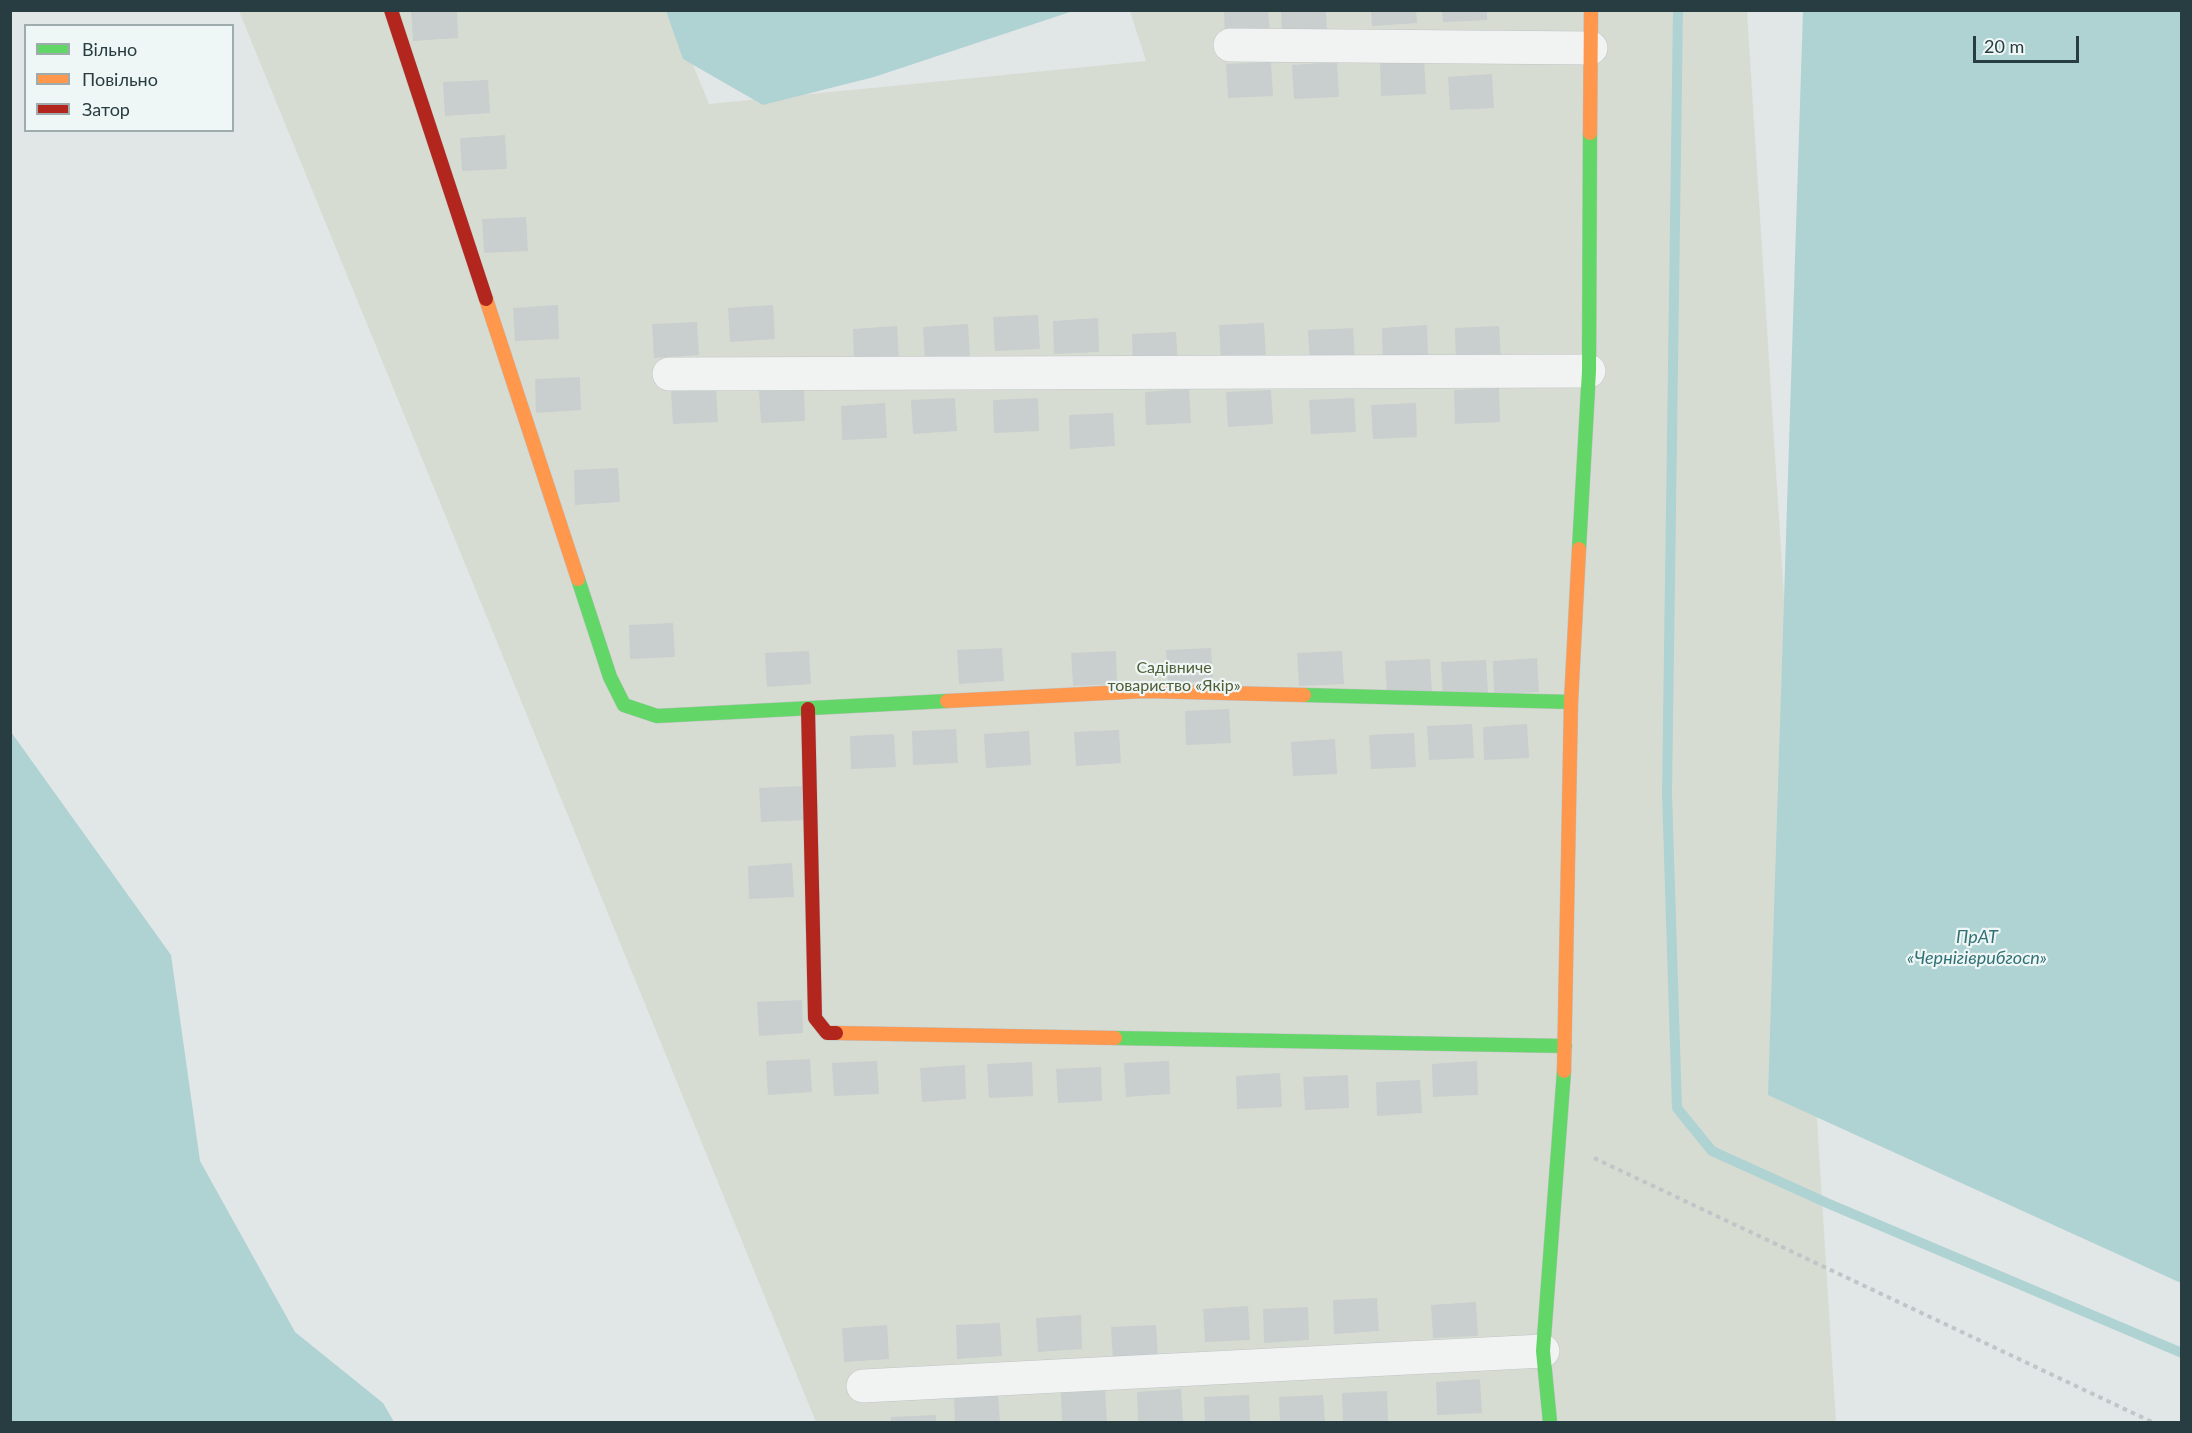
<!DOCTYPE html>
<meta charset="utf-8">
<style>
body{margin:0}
#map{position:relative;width:2192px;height:1433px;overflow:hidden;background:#e1e6e7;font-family:Lato,sans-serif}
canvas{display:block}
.frame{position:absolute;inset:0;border:12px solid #283d41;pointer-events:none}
.legend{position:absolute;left:24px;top:24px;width:210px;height:108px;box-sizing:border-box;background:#eff6f6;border:2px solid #9facae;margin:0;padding:8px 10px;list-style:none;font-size:18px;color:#283d41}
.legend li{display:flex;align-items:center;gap:12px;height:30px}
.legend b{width:30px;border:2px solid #9facae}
.scale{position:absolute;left:1973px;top:36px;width:106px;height:27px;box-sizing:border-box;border:3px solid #283d41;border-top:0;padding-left:8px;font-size:18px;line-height:21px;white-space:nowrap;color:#283d41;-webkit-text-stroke:4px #eff6f6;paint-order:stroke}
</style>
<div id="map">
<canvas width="2192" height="1433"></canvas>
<div class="frame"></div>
<ul class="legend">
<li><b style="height:8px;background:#63d668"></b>Вільно</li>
<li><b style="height:8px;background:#ff974d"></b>Повільно</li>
<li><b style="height:8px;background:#b3261e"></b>Затор</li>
</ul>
<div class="scale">20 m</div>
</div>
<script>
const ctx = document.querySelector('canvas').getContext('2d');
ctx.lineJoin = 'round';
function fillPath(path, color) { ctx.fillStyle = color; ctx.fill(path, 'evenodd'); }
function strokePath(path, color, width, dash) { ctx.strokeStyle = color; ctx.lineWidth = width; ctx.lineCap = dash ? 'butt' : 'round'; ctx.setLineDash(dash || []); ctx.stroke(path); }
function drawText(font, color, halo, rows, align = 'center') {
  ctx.font = font + ' Lato,sans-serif'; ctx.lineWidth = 4.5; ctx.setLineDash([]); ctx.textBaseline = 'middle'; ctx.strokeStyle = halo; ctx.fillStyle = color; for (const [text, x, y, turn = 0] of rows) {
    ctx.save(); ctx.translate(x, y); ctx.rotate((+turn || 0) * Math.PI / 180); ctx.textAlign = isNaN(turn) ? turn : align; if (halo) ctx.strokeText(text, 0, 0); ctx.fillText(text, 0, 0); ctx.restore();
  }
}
fillPath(new Path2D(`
 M239 11H671L709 104 1146 61 1130 11H1747L1836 1422H816Z`), '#d7dcd2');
fillPath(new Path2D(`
 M666 11V10L1073 11 874 77 763 105 683 59Z
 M1803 11H2181V1283L1768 1095Z
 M11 732 171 955 200 1161 295 1332 383 1403 394 1422H11Z`), '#afd2d3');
strokePath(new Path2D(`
 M1678 10 1667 793 1677 1108 1712 1151 1827 1203 2182 1353`), '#afd2d3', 10);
fillPath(new Path2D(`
 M411 10H457L458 38 413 41Z
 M1224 10H1268L1270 34 1225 36Z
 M1281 10H1326L1327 35 1282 37Z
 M1371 10H1416L1417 23 1372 26Z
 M1442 10H1487V20L1443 22Z
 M1424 60 1426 94 1381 96 1380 62Z
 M1271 62 1273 96 1228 98 1226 64Z
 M1337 62 1339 97 1294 99 1292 65Z
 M1492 74 1494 108 1450 110 1448 77Z
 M488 80 490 113 445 116 443 82Z
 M505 135 507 169 462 171 460 138Z
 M526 217 528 251 484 253 482 219Z
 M558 305 559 339 515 341 513 308Z
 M773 305 775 339 730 342 728 308Z
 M1038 315 1040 349 995 351 993 317Z
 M1098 318 1099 352 1054 354 1053 321Z
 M697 322 699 355 654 358 652 324Z
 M1264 323 1266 356 1221 359 1219 325Z
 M968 324 970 358 925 360 923 327Z
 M1427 325 1428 359 1383 361 1382 328Z
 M897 326 899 360 854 362 853 329Z
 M1499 326 1501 360 1456 362 1455 328Z
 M1353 328 1355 361 1310 364 1308 330Z
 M1176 332 1178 366 1133 368 1132 334Z
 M580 377 581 410 536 413 535 379Z
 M716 388 718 422 673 424 671 390Z
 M804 388 805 421 761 423 759 390Z
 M1499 388 1500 422 1455 424 1454 390Z
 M1189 389 1191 423 1146 425 1145 392Z
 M1271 390 1273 424 1228 427 1226 392Z
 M955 398 957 431 913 434 911 400Z
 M1038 398 1039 431 994 433 993 400Z
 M1354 398 1356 432 1311 434 1309 400Z
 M885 403 887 438 842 440 841 406Z
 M1416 403 1417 437 1373 439 1371 405Z
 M1113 413 1115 446 1070 449 1069 415Z
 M618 468 620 502 575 505 574 470Z
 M673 623 675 657 630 659 629 625Z
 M1002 648 1004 681 959 684 957 650Z
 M1211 648 1213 681 1168 684 1166 650Z
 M809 651 811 684 767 687 765 653Z
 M1116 651 1117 684 1073 686 1071 653Z
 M1342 651 1344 684 1299 686 1297 653Z
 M1537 658 1539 692 1494 694 1493 661Z
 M1430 659 1432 692 1387 694 1385 661Z
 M1486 660 1488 694 1443 696 1441 662Z
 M1229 709 1231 743 1186 745 1185 711Z
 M1472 724 1474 758 1429 760 1427 726Z
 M1527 724 1529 758 1484 760 1483 727Z
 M956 729 958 763 913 765 912 731Z
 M1119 730 1121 763 1076 766 1074 732Z
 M1029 731 1031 765 986 768 984 734Z
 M1414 733 1416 767 1371 769 1369 735Z
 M894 734 896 767 851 769 850 736Z
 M1335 739 1337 774 1293 776 1291 742Z
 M804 786 806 820 761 822 759 788Z
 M792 863 794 897 749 899 748 866Z
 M802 1000 803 1033 759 1036 757 1002Z
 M810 1059 812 1092 768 1095 766 1061Z
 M877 1061 879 1094 834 1096 832 1063Z
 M1169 1061 1170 1094 1126 1097 1124 1063Z
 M1477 1061 1478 1095 1433 1097 1432 1064Z
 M1032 1062 1033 1096 989 1098 987 1064Z
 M965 1065 966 1099 922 1102 920 1068Z
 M1101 1067 1102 1101 1058 1103 1056 1069Z
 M1280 1073 1282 1107 1237 1109 1236 1076Z
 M1348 1075 1349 1108 1305 1110 1303 1077Z
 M1420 1080 1422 1113 1377 1116 1376 1082Z
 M1377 1298 1379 1331 1334 1334 1333 1300Z
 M1476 1302 1478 1336 1433 1338 1431 1305Z
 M1248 1306 1250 1340 1205 1342 1203 1309Z
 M1308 1307 1309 1340 1264 1343 1263 1309Z
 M1081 1315 1082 1349 1038 1352 1036 1318Z
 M1000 1323 1002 1356 957 1359 956 1325Z
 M887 1325 889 1359 844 1362 842 1328Z
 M1156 1325 1158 1358 1113 1360 1111 1327Z
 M1480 1379 1482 1413 1437 1415 1436 1382Z
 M1105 1389 1107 1422H1062L1061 1392Z
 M1181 1389 1183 1422H1138L1137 1392Z
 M1387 1391 1388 1422H1343L1342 1393Z
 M998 1395 1000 1422H955L954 1397Z
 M1249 1395 1250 1422H1205L1204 1397Z
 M1323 1395 1325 1422H1280L1279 1397Z
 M936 1415V1422H891V1417Z`), '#c9cecf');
const street = new Path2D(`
 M1230 45 1591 48
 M669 374 1589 371
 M863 1386 1543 1351`);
const fast = new Path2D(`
 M1579 549 1589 371 1590 133
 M578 579 610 677 624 705 657 716 947 701
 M1304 695 1571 702
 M1115 1038 1565 1046
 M1550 1422 1543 1351 1564 1071`);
const slow = new Path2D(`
 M1590 133 1591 10
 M486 299 578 579
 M947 701 1146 691 1304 695
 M836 1033 1115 1038
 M1564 1071 1571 702 1579 549`);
const jam = new Path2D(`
 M391 10 486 299
 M808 709 815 1018 827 1033H836`);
strokePath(street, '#bfc4c5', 34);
strokePath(fast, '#bfc4c5', 15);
strokePath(slow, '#bfc4c5', 15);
strokePath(jam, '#bfc4c5', 15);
strokePath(new Path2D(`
 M1594 1158 2152 1422`), '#c0c6c7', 4, [4.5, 4.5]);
strokePath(street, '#f1f3f3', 33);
strokePath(fast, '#63d668', 14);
strokePath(slow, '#ff974d', 14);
strokePath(jam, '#b3261e', 14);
drawText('16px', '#515d35', '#eff6f6', [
 ["Садівниче",1174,668],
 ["товариство «Якір»",1174,686]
]);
drawText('italic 18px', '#317276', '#eff6f6', [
 ["ПрАТ",1977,937],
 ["«Чернігіврибгосп»",1977,958]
]);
</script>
